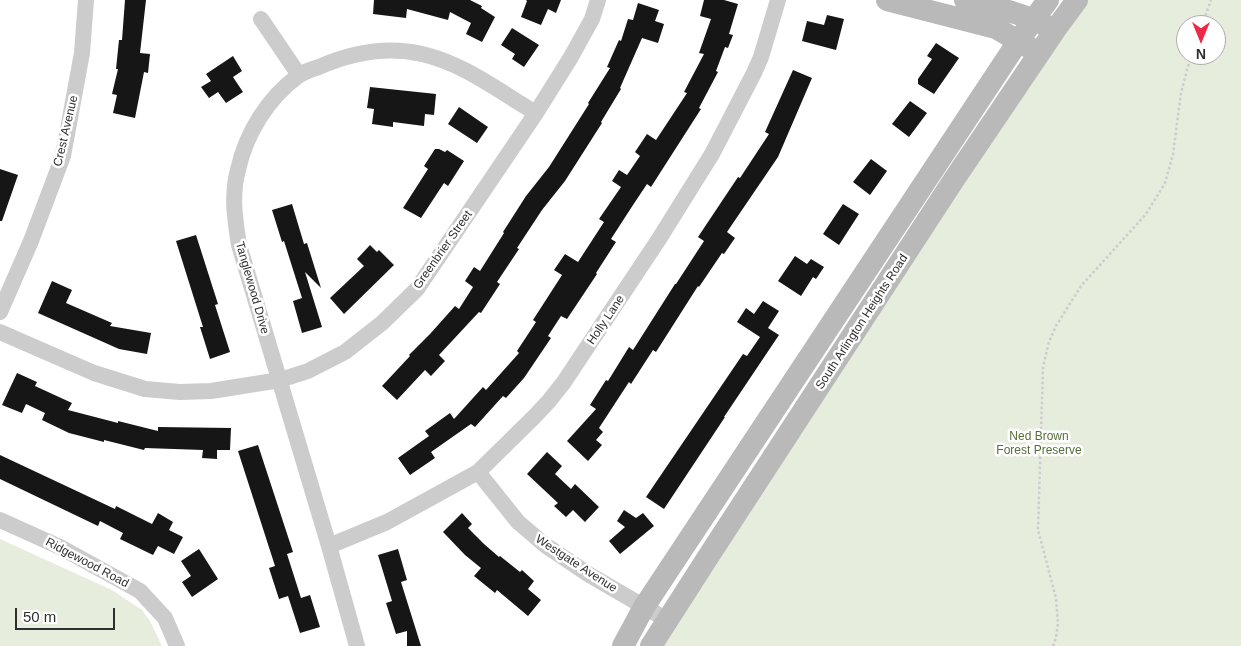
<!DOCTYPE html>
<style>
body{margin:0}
#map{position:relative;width:1241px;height:646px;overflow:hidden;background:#fff;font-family:Helvetica,sans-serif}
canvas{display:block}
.north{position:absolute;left:1176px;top:15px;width:50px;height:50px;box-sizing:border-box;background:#fff;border:1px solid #acacac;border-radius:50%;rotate:180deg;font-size:14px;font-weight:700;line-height:20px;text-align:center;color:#2f2f2f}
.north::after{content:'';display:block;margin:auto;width:18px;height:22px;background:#ee2948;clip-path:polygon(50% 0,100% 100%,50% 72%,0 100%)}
.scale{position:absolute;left:15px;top:608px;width:100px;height:22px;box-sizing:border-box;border:2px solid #2f2f2f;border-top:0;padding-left:6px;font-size:15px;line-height:18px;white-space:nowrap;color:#2f2f2f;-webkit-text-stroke:4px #fff;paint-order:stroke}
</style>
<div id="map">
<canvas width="1241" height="646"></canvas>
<div class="north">N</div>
<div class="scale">50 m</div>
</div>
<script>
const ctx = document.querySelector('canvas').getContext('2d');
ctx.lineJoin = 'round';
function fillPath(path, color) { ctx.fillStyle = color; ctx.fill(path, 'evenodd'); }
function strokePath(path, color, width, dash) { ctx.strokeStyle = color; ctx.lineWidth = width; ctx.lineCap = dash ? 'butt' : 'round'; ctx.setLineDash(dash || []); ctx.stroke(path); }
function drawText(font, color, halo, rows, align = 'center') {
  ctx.font = font + ' Helvetica,sans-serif'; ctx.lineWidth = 5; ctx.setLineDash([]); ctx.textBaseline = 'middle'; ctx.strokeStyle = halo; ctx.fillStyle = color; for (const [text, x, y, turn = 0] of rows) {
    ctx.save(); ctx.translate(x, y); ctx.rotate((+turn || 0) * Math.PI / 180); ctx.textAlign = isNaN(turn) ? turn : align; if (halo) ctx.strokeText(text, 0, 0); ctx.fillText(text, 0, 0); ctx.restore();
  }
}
fillPath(new Path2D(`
 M1077 0H1241V646H651ZM1186 25H1216V55H1186Z
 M0 539 112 590 142 610 150 621 162 646H0Z`), '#e7eddd');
fillPath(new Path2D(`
 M125 0H146L140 53 150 54 148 73 144 72 135 118 113 113 117 95 112 94 118 69H116L119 40H122Z
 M374 0H470L482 6 481 8 495 17 482 42 466 34 471 23 450 12 448 20 407 9 406 18 373 14Z
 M526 0H561L556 13 548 9 541 25 521 17 527 1Z
 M704 0H724L738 4 729 34 733 35 728 48 725 47 716 71 718 72 699 108 701 109 651 187 647 184 633 205 611 239 616 242 596 273 597 274 567 319 561 316 548 336 551 338 524 378 506 398 503 396 475 427 471 424 431 452 435 458 410 475 398 458 429 436 425 431 450 413 454 419 483 387 486 390 519 353 517 351 536 322 533 320 562 275 554 270 565 254 578 262 604 222 599 219 621 187 612 181 619 170 627 175 640 156 635 152 647 134 656 140 687 93 684 92 704 54 699 53 711 19 700 16Z
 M638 3 659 10 655 21 664 24 658 43 642 38 620 88 621 89 601 122 602 123 565 181 542 210 517 248 519 249 497 282 500 284 481 313 479 312 439 355 445 361 431 376 425 370 397 400 382 386 410 356 409 355 430 334 455 306 459 309 473 287 465 281 474 267 480 271 504 233 503 232 526 196 549 167 589 104 588 103 610 68 607 67 619 40 621 41 628 19 633 20Z
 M827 15 844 19 836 50 802 41 807 21 824 25Z
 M512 28 539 45 524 67 512 59 515 54 501 45Z
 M936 43 959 58 934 94 918 84V79L932 59 927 56Z
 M233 56 242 71 233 77 243 92 226 103 218 92 209 98 201 87 211 81 206 74Z
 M793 70 812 78 778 157 727 232 735 238 724 254 722 253 699 287 698 286 656 352 653 350 631 384 629 382 599 428 603 432 596 440 602 445 588 461 567 441 596 409 590 405 606 380 608 381 629 347 633 350 675 284H676L704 241 698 237 738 177 740 178 769 134 765 132Z
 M370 87 436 94 434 115 425 114 424 126 393 122V127L372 124 374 109 367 108Z
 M910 101 927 113 909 137 892 124Z
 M459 107 488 127 477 143 448 124Z
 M435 149H439L445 152 447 150 464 161 448 186 444 183 421 218 403 208 428 169 424 166Z
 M871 159 887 171 870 195 853 182Z
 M0 169 18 175 2 221H0Z
 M292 204 304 244 307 243 321 288 305 272 322 327 302 333 293 301 302 298 284 241 282 242 272 210Z
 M843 204 859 214 839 245 823 234Z
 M196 235 218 304 215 305 230 352 210 359 200 327H203L176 241Z
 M370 245 377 252 379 250 394 265 344 314 330 298 364 266 357 259Z
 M795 256 807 264 811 259 824 267 816 279 813 277 801 296 778 281Z
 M52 281 72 290 66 303 112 323 110 326 151 333 147 354 119 349 38 313Z
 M763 301 779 311 768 328 779 335 724 417H725L664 509 646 497 743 354 747 356 760 337 737 322 746 308 754 314Z
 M17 373 37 382 35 386 72 403 68 410 118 423V421L158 431V427L231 428 230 450H217V459L202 458 203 450 145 448 144 450 104 440V442L69 433 42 420 45 413 26 404 22 413 2 405Z
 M258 445 293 552 287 554 301 598 310 595 320 627 300 633 288 596 279 599 269 568 275 566 238 451Z
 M547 452 562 466 555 474 571 489 575 484 599 507 585 522 573 510 566 517 554 506 558 503 527 474Z
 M0 455 115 509 116 506 152 524 158 513 173 522 169 530 183 537 174 554 158 546 153 555 120 539 123 533 100 521 98 526 0 479Z
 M624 510 636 518 643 513 654 526 620 554 609 541 625 527 617 521Z
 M462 513 472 524 468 528 484 544 499 557 500 556 520 572 522 570 534 581 528 589 541 600 528 616 497 590 495 593 474 576 481 568 465 555 443 532Z
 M199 549 218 579 192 597 182 582 191 576 181 561Z
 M398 549 407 580 401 582 421 646H407V631L396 634 386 603 392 601 378 555Z`), '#161616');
strokePath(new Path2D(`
 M1202 25 1211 0
 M1053 646 1056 638 1058 623 1056 598 1038 530 1043 367 1049 342 1056 326 1081 286 1146 214 1165 183 1173 154 1181 93 1191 55`), '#ccc', 2.5, [2.5, 2.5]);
strokePath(new Path2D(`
 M261 19 299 75
 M0 312 31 241 63 156 82 53 86 0
 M0 332 94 373 145 389 180 392 211 391 280 380 308 371 345 352 382 323 417 289 536 113 571 57 592 19 598 0
 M478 472 518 522 545 545 588 574 667 620
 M0 520 60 547 140 591 165 618 177 646
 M329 546 387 522 478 472 534 417 549 401 564 382 659 239 712 154 754 73 761 57 778 0
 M357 646 329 546 239 245C235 220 231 195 238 170 246 133 268 98 298 76 304 72 312 69 319 67 351 53 387 46 422 54 463 63 500 92 536 113`), '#ccc', 16);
strokePath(new Path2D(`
 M887 0 996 28 1030 48
 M965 0C992 7 1020 12 1045 25
 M623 646 644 607 1019 40 1048 0
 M651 646 708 557 953 181 1055 30 1077 0`), '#b9b9b9', 22);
drawText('12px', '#2f2f2f', '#fff', [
 ["Crest Avenue",66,131,-77],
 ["Greenbrier Street",443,250,-55],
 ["Tanglewood Drive",252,288,74],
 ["Holly Lane",606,320,-56],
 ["South Arlington Heights Road",862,322,-57],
 ["Ridgewood Road",87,563,28],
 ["Westgate Avenue",576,564,33]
]);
drawText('12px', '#566e3a', '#fff', [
 ["Ned Brown",1039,437],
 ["Forest Preserve",1039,451]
]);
</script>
